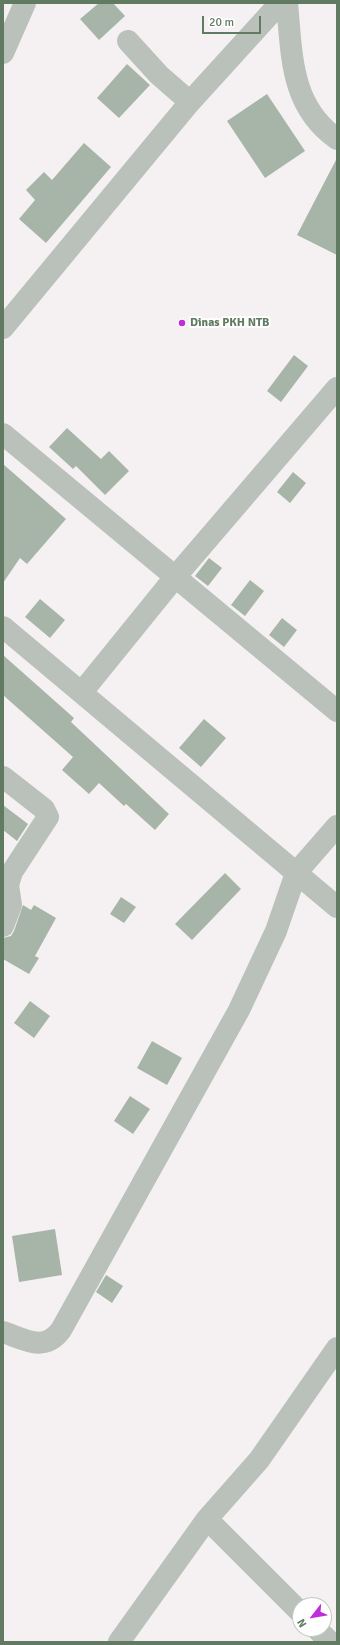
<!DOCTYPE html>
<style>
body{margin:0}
#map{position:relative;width:340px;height:1645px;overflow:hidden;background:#f5f1f3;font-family:Signika,sans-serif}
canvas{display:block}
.frame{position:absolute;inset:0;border:4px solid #617b63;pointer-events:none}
.north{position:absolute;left:292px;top:1597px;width:40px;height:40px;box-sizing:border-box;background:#fff;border:1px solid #c0cac1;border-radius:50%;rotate:239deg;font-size:11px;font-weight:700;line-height:16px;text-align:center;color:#617b63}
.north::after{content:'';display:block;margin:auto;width:14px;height:18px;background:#bf2cda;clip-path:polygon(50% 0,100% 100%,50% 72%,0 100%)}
.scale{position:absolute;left:202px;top:16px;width:59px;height:18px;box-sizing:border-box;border:2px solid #617b63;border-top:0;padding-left:5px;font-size:12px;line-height:14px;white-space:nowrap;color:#617b63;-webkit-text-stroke:3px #fff;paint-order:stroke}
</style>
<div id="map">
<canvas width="340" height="1645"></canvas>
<div class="frame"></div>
<div class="north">N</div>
<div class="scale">20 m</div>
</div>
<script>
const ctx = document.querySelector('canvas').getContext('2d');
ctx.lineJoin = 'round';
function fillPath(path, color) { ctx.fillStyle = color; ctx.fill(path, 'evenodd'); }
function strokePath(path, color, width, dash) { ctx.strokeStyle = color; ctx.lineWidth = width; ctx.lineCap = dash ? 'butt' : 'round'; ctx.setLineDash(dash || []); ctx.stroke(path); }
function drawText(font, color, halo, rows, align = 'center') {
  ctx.font = font + ' Signika,sans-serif'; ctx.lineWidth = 4; ctx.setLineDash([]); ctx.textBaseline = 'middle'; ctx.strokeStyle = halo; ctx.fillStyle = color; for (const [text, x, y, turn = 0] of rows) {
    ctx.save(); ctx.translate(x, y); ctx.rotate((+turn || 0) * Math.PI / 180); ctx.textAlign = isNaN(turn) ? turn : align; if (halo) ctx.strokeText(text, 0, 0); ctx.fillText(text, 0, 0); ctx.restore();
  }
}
fillPath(new Path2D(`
 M99 3H113L125 16 99 40 80 19Z
 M127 64 150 85 119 118 97 98Z
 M267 94 305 151 265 178 227 121Z
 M84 143 111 167 46 243 19 219 35 200 26 190 44 172 52 180Z
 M337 158V255L297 235Z
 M294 355 308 366 281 402 267 391Z
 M67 428 101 459 109 451 129 471 105 495 76 466 73 469 49 447Z
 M3 464 66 519 27 564 20 558 3 583Z
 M293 472 306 483 290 503 277 492Z
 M209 558 222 568 208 586 195 576Z
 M250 580 264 591 245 616 231 605Z
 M40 599 65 620 50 638 25 617Z
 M282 618 297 630 284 647 269 635Z
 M3 655 74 718 71 722 169 814 155 830 126 804 124 806 99 783 89 794 62 770 73 757 3 695Z
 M204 719 226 738 201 767 179 748Z
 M3 805 28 824 17 841 3 830Z
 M225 873 241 889 192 940 175 924Z
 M121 897 136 907 124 923 110 914Z
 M23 905 31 910 34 905 56 918 35 956 39 958 29 974 3 959V938L11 936 14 931Z
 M30 1001 50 1016 34 1038 14 1023Z
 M152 1041 182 1058 167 1085 137 1068Z
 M130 1096 150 1109 133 1134 114 1121Z
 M55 1229 62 1275 19 1282 12 1236Z
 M106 1275 123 1286 112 1303 96 1292Z`), '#a7b4a8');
strokePath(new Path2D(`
 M287 3C292 55 290 106 337 139
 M128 41 159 75 190 102
 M3 53 25 3
 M3 328 190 102 280 3
 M3 434 337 711
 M3 627 337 907
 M82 692 176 576 337 388
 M3 777 44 809 48 817 12 872 8 885 11 905 3 926
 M3 1332C24 1339 44 1353 61 1330L239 1010 276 931 296 873 337 826
 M207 1519 300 1612
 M317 1629 330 1642
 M119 1642 207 1519 259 1460 337 1348`), '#b9c1ba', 22);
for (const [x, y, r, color] of [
 [182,323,4,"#bf2cda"]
]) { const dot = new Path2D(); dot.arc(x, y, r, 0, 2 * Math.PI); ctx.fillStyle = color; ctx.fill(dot); strokePath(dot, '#fff', 1.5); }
drawText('bold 12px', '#617b63', '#fff', [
 ["Dinas PKH NTB",190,323]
], 'left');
</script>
